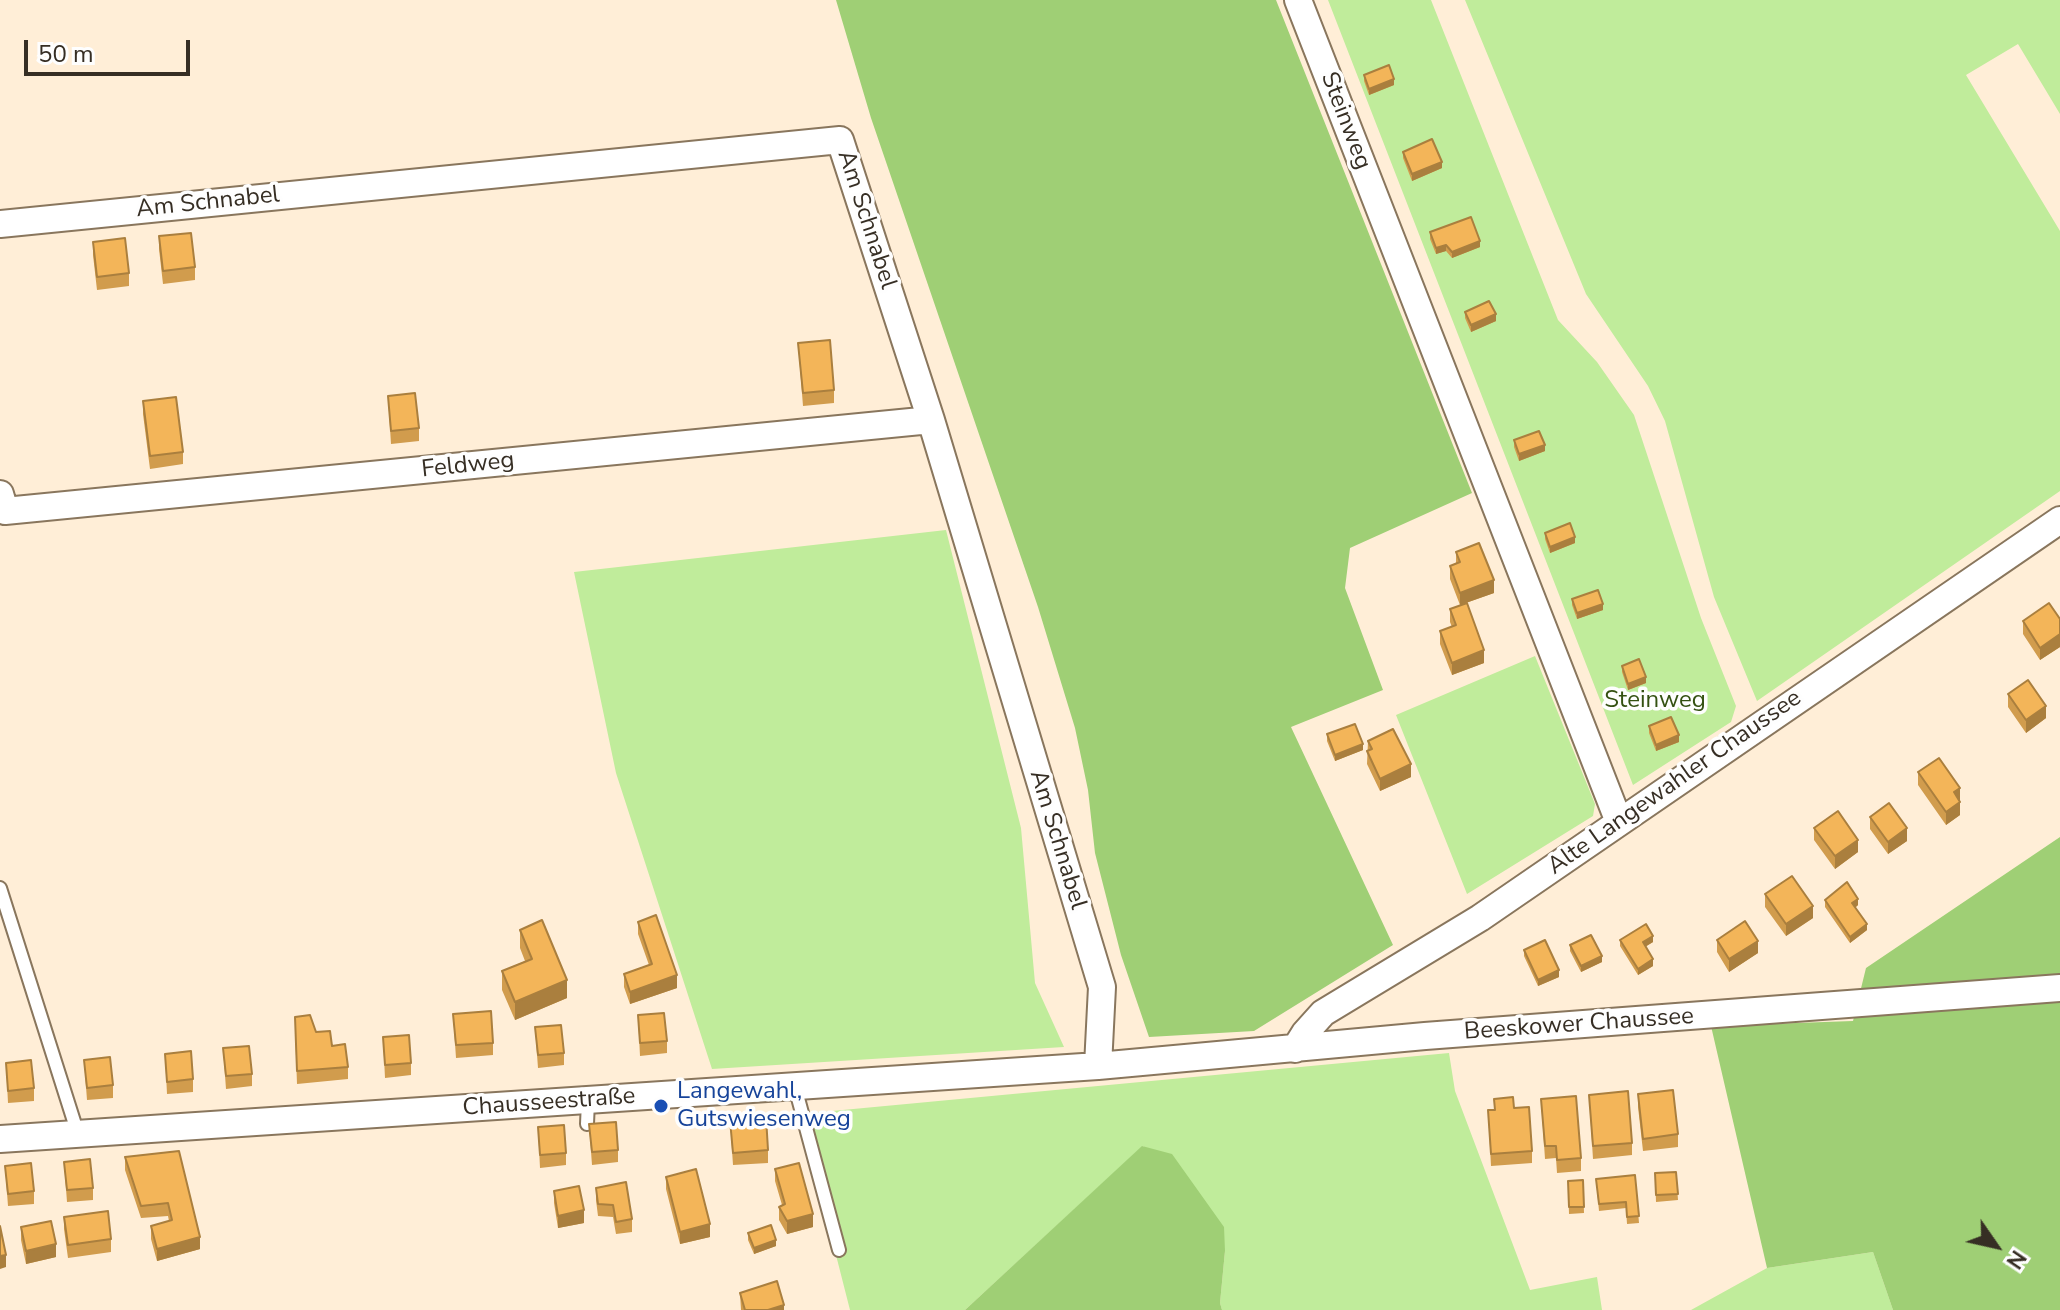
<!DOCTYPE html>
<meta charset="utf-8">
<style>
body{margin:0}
#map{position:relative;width:2060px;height:1310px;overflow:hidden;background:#ffeed7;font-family:"Nunito Sans",sans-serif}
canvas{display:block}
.north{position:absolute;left:1956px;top:1206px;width:80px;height:80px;-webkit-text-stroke:6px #fefefe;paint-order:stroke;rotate:124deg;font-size:22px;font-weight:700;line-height:32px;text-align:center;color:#362e24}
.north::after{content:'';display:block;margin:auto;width:28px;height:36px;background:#362e24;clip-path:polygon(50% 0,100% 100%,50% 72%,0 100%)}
.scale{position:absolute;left:24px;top:40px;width:166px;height:36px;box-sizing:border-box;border:4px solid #362e24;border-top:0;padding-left:10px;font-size:24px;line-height:28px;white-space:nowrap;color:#362e24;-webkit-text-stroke:6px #fefefe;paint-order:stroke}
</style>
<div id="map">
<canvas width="2060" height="1310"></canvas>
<div class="north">N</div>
<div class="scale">50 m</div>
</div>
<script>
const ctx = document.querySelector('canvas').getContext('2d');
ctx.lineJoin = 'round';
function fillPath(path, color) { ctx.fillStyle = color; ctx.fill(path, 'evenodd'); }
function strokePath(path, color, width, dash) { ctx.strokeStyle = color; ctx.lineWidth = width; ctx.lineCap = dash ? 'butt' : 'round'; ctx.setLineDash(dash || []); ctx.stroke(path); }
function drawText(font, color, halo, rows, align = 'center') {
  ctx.font = font + ' "Nunito Sans",sans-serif'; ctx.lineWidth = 7; ctx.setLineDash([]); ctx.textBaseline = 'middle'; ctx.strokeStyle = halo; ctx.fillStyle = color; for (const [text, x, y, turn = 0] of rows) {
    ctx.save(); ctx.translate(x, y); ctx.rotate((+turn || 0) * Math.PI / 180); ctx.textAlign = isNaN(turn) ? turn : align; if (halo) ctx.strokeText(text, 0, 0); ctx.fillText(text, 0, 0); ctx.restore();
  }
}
fillPath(new Path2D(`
 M1328 0H1431L1558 320 1597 362 1634 415 1701 618 1736 706 1731 722 1633 785Z
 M1465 0H2060V114L2018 44 1966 75 2060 231V491L1757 701 1714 597 1665 421 1648 386 1586 294Z
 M946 530 1021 828 1035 983 1064 1047 712 1069 616 773 574 572Z
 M1535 656 1595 804 1593 816 1467 894 1396 715Z
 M1449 1053 1455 1091 1530 1290 1597 1277 1602 1310H1222L1220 1303 1225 1251 1143 1146 965 1310H850L800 1114Z
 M1873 1252 1893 1310H1691L1767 1268Z`), '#c0ec9b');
fillPath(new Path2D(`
 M836 0H1276L1472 493 1350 548 1345 588 1383 690 1291 727 1393 945 1254 1031 1149 1037 1121 955 1095 853 1088 790 1075 728 1038 607 871 118Z
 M2060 837V1310H1893L1873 1252 1767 1268 1711 1026 1853 1021 1866 968Z
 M1142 1146 1172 1154 1224 1227 1225 1251 1220 1303 1222 1310H965Z`), '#9fcf75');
const service = new Path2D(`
 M0 888 78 1134
 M795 1087 839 1250
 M587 1124 588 1101`);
const minor = new Path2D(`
 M1298 0 1619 822
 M0 224 840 140 931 420 1102 987 1098 1066
 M0 494 5 511 931 420
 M1295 1049 1305 1033 1323 1013 1480 918 2060 520
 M0 1139 1098 1066 1425 1036 2060 988`);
strokePath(service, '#89765d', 16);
strokePath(minor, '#89765d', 30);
strokePath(service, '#fff', 12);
strokePath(minor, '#fff', 26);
fillPath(new Path2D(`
 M1364 75 1394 85 1369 95 1364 81Z
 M1403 152 1442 168 1412 181 1403 158Z
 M1430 232 1480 247 1452 258 1446 251 1436 254 1430 239Z
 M159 236 195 267V280L163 284 159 249Z
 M93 242 129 273V286L97 290 93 255Z
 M1465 312 1496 321 1471 332 1465 318Z
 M798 343 834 390V403L803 406Z
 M388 396 419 428V441L391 444Z
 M143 401 183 452V464L150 469 143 414Z
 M1514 440 1545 451 1519 461 1514 447Z
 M1545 533 1575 543 1550 553 1545 539Z
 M1456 552 1494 593 1460 605 1450 579V566L1456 564Z
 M1572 599 1603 610 1577 619 1572 605Z
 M1450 609 1484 663 1452 675 1440 644V631L1452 627 1450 622Z
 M2060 619V647L2040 660 2023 634V621Z
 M1622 666 1646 683 1628 690 1622 672Z
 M2008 694 2046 718 2026 733 2008 707Z
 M1649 726 1679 742 1656 751 1649 733Z
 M1327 734 1363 750 1335 761 1327 741Z
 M1368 741 1411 777 1380 791 1367 764Z
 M1918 772 1960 800V815L1946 825 1918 785Z
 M1870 817 1907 841 1888 854 1870 829Z
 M1814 828 1858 852 1835 869 1814 840Z
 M1765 894 1813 918 1786 936 1765 907Z
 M1825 900 1858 905 1855 908 1867 930 1850 943 1825 907Z
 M638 922 677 988 630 1004 624 987V974L649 965 638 934Z
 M520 930 567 998 515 1020 502 990V971L525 961 520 948Z
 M1620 940 1653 942 1645 947 1653 966 1638 975 1620 946Z
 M1717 940 1758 953 1729 972 1717 952Z
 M1570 945 1602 962 1581 972 1570 951Z
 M1524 950 1559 977 1538 986 1524 956Z
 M453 1014 493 1043V1055L456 1058Z
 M638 1015 667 1041V1053L640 1056Z
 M535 1027 564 1053V1065L538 1068Z
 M295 1029 316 1032 348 1067V1079L297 1084Z
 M383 1037 411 1063V1075L385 1078Z
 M223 1048 252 1074V1086L226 1089Z
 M165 1054 193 1079V1092L167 1094Z
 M84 1060 113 1085V1098L87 1100Z
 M6 1063 34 1088V1101L8 1103Z
 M1638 1094 1678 1134V1147L1643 1151 1638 1107Z
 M1589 1095 1632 1143V1155L1593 1159Z
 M1541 1099 1581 1158V1171L1557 1173 1556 1158 1545 1159Z
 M1514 1108 1532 1151V1163L1491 1166 1488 1110Z
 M730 1120 768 1150V1163L733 1165Z
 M589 1124 618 1150V1162L592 1165Z
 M538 1127 566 1153V1165L540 1168Z
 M179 1151 200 1249 157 1261 151 1239V1226L169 1221 168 1216 141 1218 125 1170V1157Z
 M64 1162 93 1188V1200L67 1202Z
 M5 1166 34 1191V1204L8 1206Z
 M775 1169 813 1227 787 1234 779 1220V1207L782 1205 775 1181Z
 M1676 1172 1678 1200 1656 1202 1655 1173Z
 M1635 1175 1639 1223 1627 1224 1626 1208 1599 1211 1596 1179Z
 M666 1177 710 1237 680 1244 666 1189Z
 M1583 1180 1584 1213 1569 1214 1568 1181Z
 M596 1188 632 1219V1232L616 1234 613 1217 598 1216 596 1200Z
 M554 1191 584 1223 558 1228 554 1203Z
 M64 1217 111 1239V1252L68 1258 64 1229Z
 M21 1227 56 1257 26 1264 21 1240Z
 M748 1233 776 1246 754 1254 748 1240Z
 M740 1293 784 1310H741Z`), '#d19c4d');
fillPath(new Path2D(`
 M1394 79V85L1369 95V89Z
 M1442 162V168L1412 181V174Z
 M1480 241V247L1452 258V252Z
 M1446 245V251L1436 254V248Z
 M1496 314V321L1471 332V325Z
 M1545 445V451L1519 461V454Z
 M1575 537V543L1550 553V547Z
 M1494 580V593L1460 605V593Z
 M1603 604V610L1577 619V613Z
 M2060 634V647L2040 660V648Z
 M1484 650V663L1452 675V663Z
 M1646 677V683L1628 690V684Z
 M2046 706V718L2026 733V720Z
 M1679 735V742L1656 751V745Z
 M1363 744V750L1335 761V755Z
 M1411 764V777L1380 791V779Z
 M1960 788V800L1954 805V792Z
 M1960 802V815L1946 825V812Z
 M1907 828V841L1888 854V842Z
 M1858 840V852L1835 869V856Z
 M1858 899V905L1852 910V903Z
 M1813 906V918L1786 936V924Z
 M1867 924V930L1850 943V937Z
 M1653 936V942L1643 948V942Z
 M1758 941V953L1729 972V959Z
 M1602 956V962L1581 972V966Z
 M1653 959V966L1638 975V969Z
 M1559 970V977L1538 986V980Z
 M677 975V988L630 1004V992Z
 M567 980V998L515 1020V1002Z
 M584 1210V1223L558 1228V1216Z
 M813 1214V1227L787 1234V1221Z
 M710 1224V1237L680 1244V1232Z
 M200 1237V1249L157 1261V1249Z
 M776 1240V1246L754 1254V1248Z
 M56 1244V1257L26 1264V1251Z
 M6 1255V1267L0 1269V1256Z
 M784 1305V1310H768Z`), '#aa7f3e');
const building = new Path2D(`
 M1389 65 1394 79 1369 89 1364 75Z
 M1432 139 1442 162 1412 174 1403 152Z
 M1471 217 1480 241 1452 252 1446 245 1436 248 1430 232Z
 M191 233 195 267 163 271 159 236Z
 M125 238 129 273 97 277 93 242Z
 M1489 301 1496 314 1471 325 1465 312Z
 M830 340 834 390 803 393 798 343Z
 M415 393 419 428 391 431 388 396Z
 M176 397 183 452 150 456 143 401Z
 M1539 431 1545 445 1519 454 1514 440Z
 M1570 523 1575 537 1550 547 1545 533Z
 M1479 543 1494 580 1460 593 1450 566 1460 562 1456 552Z
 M1598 590 1603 604 1577 613 1572 599Z
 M1467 603 1484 650 1452 663 1440 631 1456 625 1450 609Z
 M2049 603 2060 619V634L2040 648 2023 621Z
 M1639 659 1646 677 1628 684 1622 666Z
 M2028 680 2046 706 2026 720 2008 694Z
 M1671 717 1679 735 1656 745 1649 726Z
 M1355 724 1363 744 1335 755 1327 734Z
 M1393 729 1411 764 1380 779 1367 751 1372 749 1368 741Z
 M1939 758 1960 788 1954 792 1960 802 1946 812 1918 772Z
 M1889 803 1907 828 1888 842 1870 817Z
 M1838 811 1858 840 1835 856 1814 828Z
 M1792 876 1813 906 1786 924 1765 894Z
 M1847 882 1858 899 1852 903 1867 924 1850 937 1825 900Z
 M656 915 677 975 630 992 624 974 652 964 638 922Z
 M542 920 567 980 515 1002 502 971 532 959 520 930Z
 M1745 921 1758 941 1729 959 1717 940Z
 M1646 924 1653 936 1643 942 1653 959 1638 969 1620 940Z
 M1591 935 1602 956 1581 966 1570 945Z
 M1545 940 1559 970 1538 980 1524 950Z
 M491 1011 493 1043 456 1045 453 1014Z
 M664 1013 667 1041 640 1043 638 1015Z
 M310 1015 316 1032 330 1031 332 1046 345 1044 348 1067 297 1071 295 1017Z
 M561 1025 564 1053 538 1055 535 1027Z
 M409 1035 411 1063 385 1065 383 1037Z
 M249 1046 252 1074 226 1076 223 1048Z
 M191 1051 193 1079 167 1082 165 1054Z
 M110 1057 113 1085 87 1088 84 1060Z
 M31 1060 34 1088 8 1091 6 1063Z
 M1673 1090 1678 1134 1643 1139 1638 1094Z
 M1628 1091 1632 1143 1593 1146 1589 1095Z
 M1576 1096 1581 1158 1557 1160 1556 1146H1545L1541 1099Z
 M1513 1097 1514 1108 1529 1107 1532 1151 1491 1154 1488 1110H1495L1494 1099Z
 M766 1117 768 1150 733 1153 730 1120Z
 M616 1122 618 1150 592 1152 589 1124Z
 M564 1125 566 1153 540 1155 538 1127Z
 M179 1151 200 1237 157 1249 151 1226 172 1220 168 1203 141 1206 125 1157Z
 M90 1159 93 1188 67 1190 64 1162Z
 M31 1163 34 1191 8 1194 5 1166Z
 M799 1163 813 1214 787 1221 779 1207 785 1204 775 1169Z
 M696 1169 710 1224 680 1232 666 1177Z
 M1676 1172 1678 1194 1656 1195 1655 1173Z
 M1635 1175 1639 1216 1627 1217 1626 1202 1599 1204 1596 1179Z
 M1583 1180 1584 1207H1569L1568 1181Z
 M626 1182 632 1219 616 1222 613 1205 598 1204 596 1188Z
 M579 1186 584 1210 558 1216 554 1191Z
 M108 1211 111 1239 68 1245 64 1217Z
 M51 1221 56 1244 26 1251 21 1227Z
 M771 1225 776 1240 754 1248 748 1233Z
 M0 1226 6 1255 0 1256Z
 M777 1281 784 1305 768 1310H745L740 1293Z`);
fillPath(building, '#f3b559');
strokePath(building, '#aa7f3e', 2);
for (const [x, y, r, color] of [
 [661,1106,8,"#1a4fb4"]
]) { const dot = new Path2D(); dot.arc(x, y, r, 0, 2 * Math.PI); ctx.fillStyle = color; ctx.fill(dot); strokePath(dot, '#fefefe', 3); }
drawText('24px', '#362e24', '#fefefe', [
 ["Steinweg",1345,121,69],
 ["Am Schnabel",208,203,-6],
 ["Am Schnabel",866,220,72],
 ["Feldweg",468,466,-6],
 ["Alte Langewahler Chaussee",1675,783,-35],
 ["Am Schnabel",1057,840,73],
 ["Beeskower Chaussee",1579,1025,-4],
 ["Chausseestraße",549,1103,-4]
]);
drawText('24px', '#345112', '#fefefe', [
 ["Steinweg",1655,701]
]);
drawText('24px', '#164399', '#fefefe', [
 ["Langewahl,",677,1092],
 ["Gutswiesenweg",677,1120]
], 'left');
</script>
